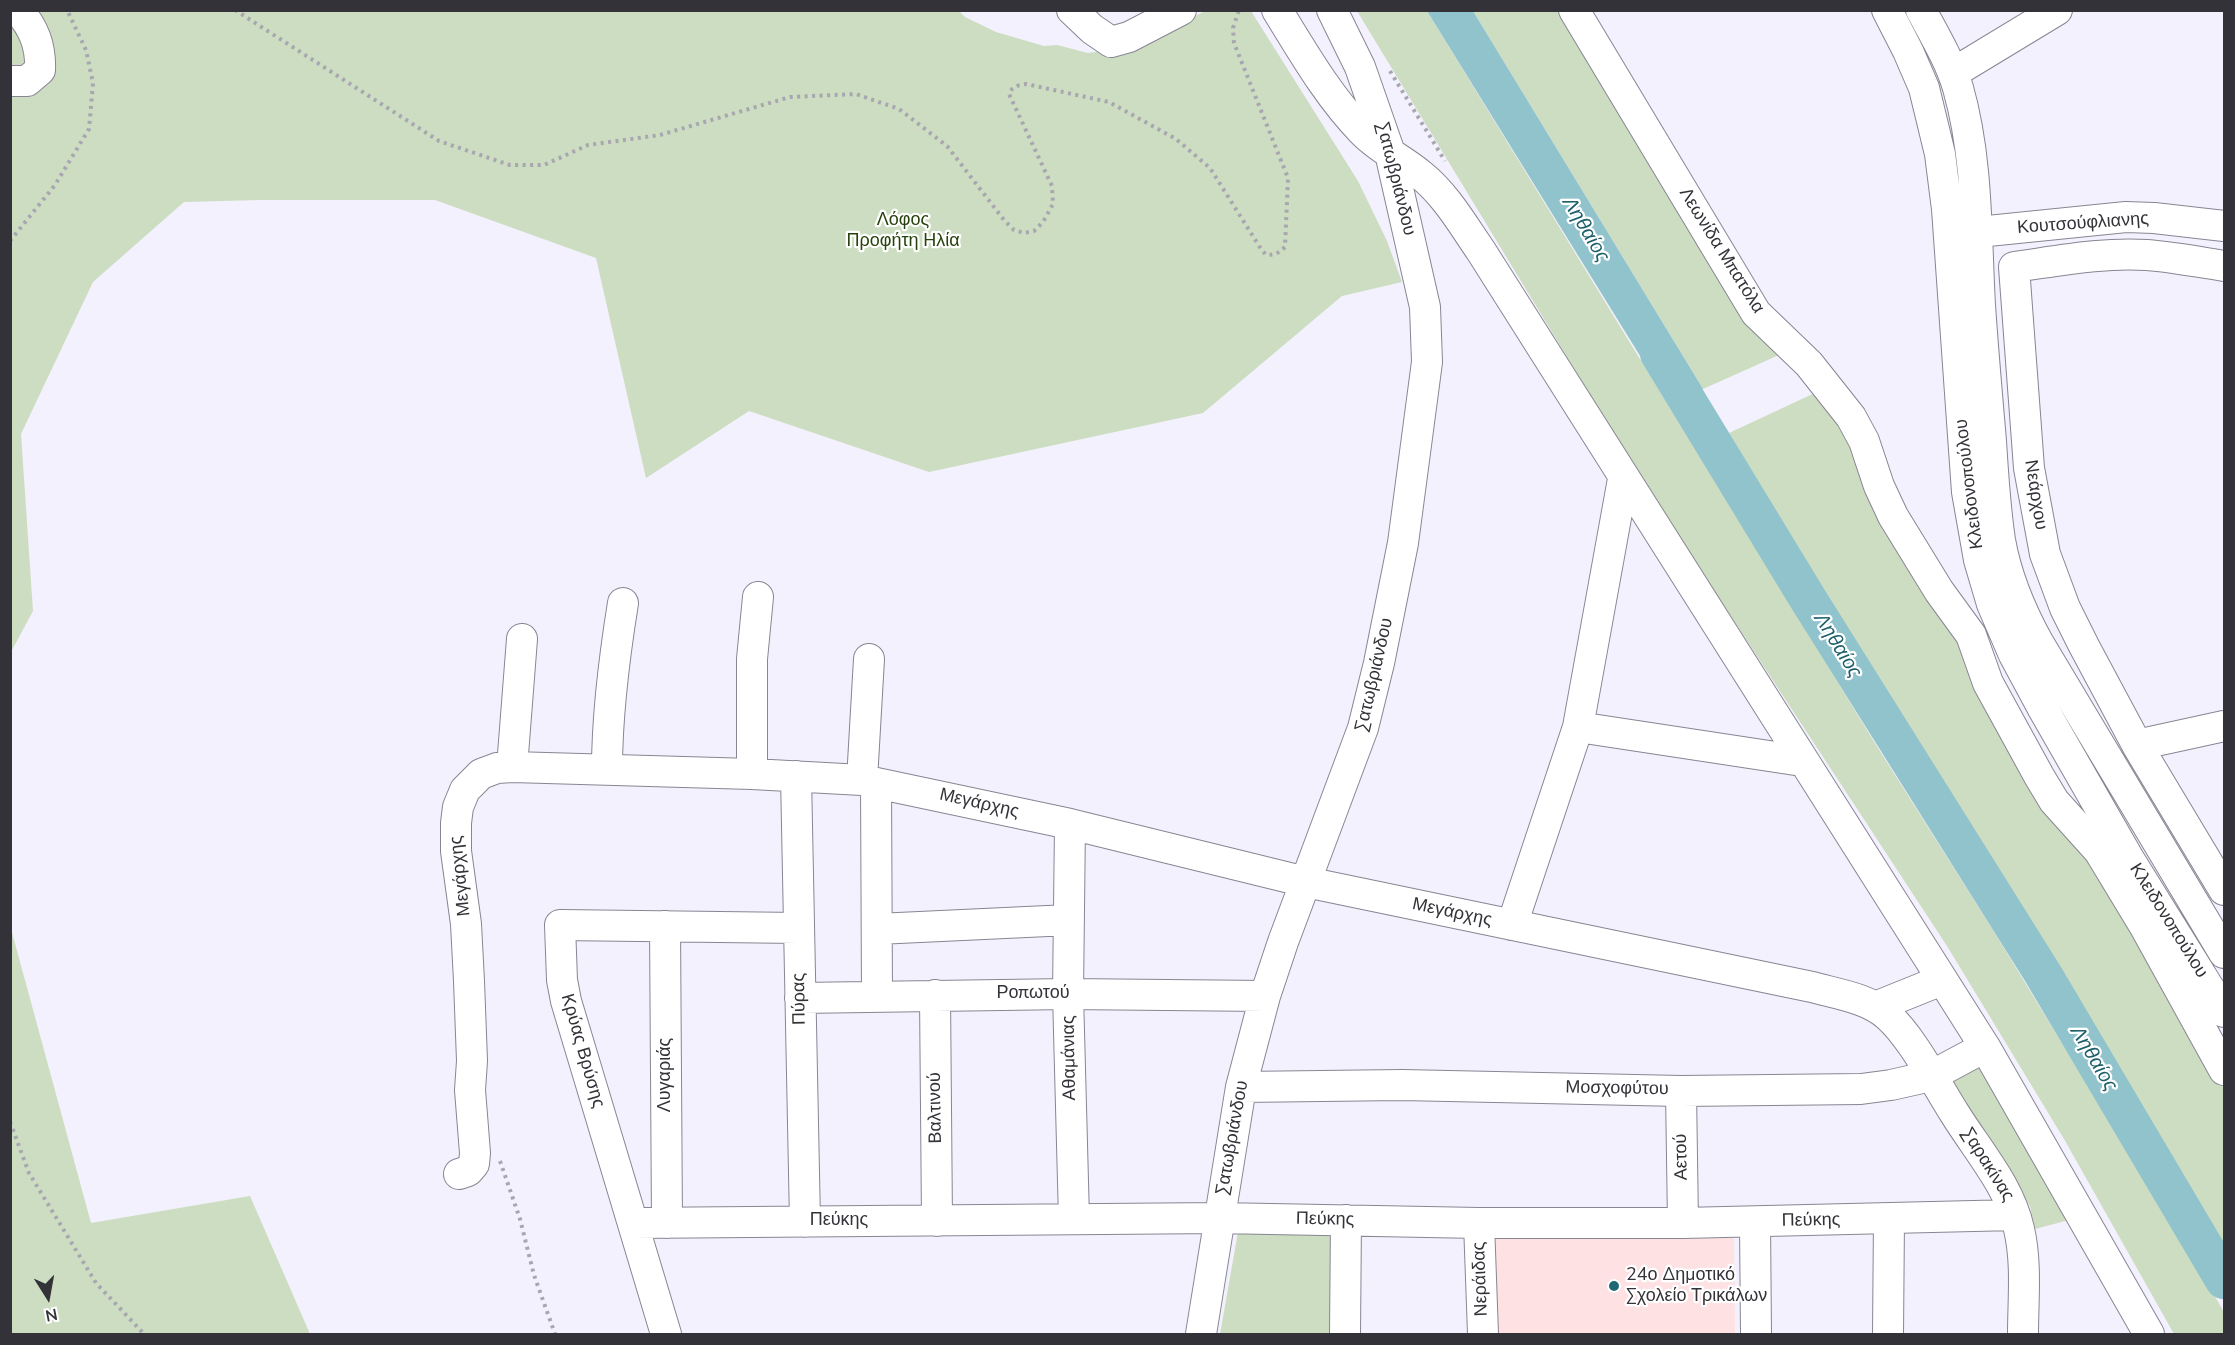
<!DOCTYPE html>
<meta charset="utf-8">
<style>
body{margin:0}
#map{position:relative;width:2235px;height:1345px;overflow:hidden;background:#f3f1fd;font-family:"Nunito Sans",sans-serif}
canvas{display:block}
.frame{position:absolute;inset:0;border:12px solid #333238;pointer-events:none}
.north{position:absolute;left:18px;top:1267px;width:60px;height:60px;-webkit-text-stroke:4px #fff;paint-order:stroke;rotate:169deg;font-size:16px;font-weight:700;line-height:24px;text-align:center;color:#333238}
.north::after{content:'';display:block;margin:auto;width:21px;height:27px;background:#333238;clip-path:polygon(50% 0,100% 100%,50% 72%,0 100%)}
</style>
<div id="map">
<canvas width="2235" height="1345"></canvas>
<div class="frame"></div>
<div class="north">N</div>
</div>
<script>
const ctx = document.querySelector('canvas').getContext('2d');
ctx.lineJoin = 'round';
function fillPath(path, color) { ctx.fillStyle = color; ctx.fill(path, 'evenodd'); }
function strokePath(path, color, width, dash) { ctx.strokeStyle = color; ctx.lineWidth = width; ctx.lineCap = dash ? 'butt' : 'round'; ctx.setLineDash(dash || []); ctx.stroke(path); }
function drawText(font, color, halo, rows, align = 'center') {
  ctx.font = font + ' "Nunito Sans",sans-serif'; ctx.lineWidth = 4.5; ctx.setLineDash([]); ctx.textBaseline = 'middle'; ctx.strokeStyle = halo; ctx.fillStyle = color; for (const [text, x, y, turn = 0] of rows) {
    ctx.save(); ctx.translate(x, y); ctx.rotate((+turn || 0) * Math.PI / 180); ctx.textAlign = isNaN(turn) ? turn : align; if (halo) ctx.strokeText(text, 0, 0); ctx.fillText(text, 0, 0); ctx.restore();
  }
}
fillPath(new Path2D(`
 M1492 1237 1734 1238 1735 1334H1494Z`), '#fde1e3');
fillPath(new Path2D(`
 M958 10 965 17 996 32 1044 46 1057 45 1088 53 1115 49 1172 28 1205 11H1251L1358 181 1387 241 1402 282 1342 296 1203 413 929 472 749 411 646 478 596 258 435 200H260L184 202 93 282 21 434 33 611 11 652V11Z
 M1357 11H1427L1878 748 1993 930 2189 1252 2224 1312V1334H2174L2064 1139 1947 946 1709 583 1598 408Z
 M1473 11H1564L1779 355 1703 389Z
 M1819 391 2181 1010 2224 1089V1250L1999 872 1802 558 1729 433Z
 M10 925 91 1223 250 1196 310 1334H11Z
 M1979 1064 2069 1220 2035 1229 2030 1206 1951 1078Z
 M1238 1232 1338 1233 1337 1334H1220Z`), '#cdddc1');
fillPath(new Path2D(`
 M1427 11H1473L1703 389 1671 406Z`), '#91c3cd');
strokePath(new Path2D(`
 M1659 354 1808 599 2043 974 2224 1280`), '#91c3cd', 38);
const minor = new Path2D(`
 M1072 10 1092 29 1111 42 1129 37 1181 10
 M1277 10C1303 52 1328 96 1362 131 1379 149 1402 159 1421 175 1446 195 1463 225 1481 251L1985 1047 2149 1334
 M1574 10 1756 313 1809 364 1851 417 1864 441 1879 486 1893 516 1939 591 1971 635 1988 683 2039 776 2054 801 2099 851 2145 927 2224 1070
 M1887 10 1908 51 1924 88 1940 154 1947 209 1967 492 1979 560 1992 604 2014 655 2042 707 2129 859 2224 1012
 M1921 10C1935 36 1950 61 1958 88 1978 158 1976 233 1980 305 1983 350 1987 395 1991 441 1993 474 1995 507 2000 540 2006 574 2021 611 2038 642L2224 953
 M1953 73 2057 10
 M10 81H27L40 70C41 46 34 28 18 10
 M1978 232 2126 217 2154 218 2224 226
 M2224 266C2199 262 2173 257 2147 255 2103 252 2058 261 2014 267L2029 468 2045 554 2065 608 2084 646 2137 745 2224 890
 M1578 727 1802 761
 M2137 745 2224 726
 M512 767 522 639
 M607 769C607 713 614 659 623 603
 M752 774V659L758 597
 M796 776 805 1222
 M862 780 869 659
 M876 783 877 996
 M1070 824 1068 994 1074 1219
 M1512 925 1578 727 1623 479
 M665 926 667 1223
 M877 929 1069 920
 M935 995 937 1221
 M800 998 1068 994 1265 996
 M1875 1007 1942 980
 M1241 1087 1402 1085 1681 1091 1861 1089 1891 1085 1931 1076 1985 1047
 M1681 1091 1683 1223
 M459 1174 468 1171 474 1164 475 1153 470 1090 472 1061 469 981 466 924 456 851V823L458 807 465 790 481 774 497 768 512 767 752 774 862 780 1070 824 1306 882 1812 987C1837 994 1868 998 1888 1016 1912 1037 1937 1086 1955 1114 1978 1151 2010 1187 2019 1229 2027 1263 2023 1300 2023 1334
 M1755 1222 1756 1334
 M634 1223 1219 1218 1479 1223H1683L2015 1215
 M1479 1223 1483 1334
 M666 1334 566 1001 562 980 560 925 799 928
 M1201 1334 1241 1087 1265 996 1283 942 1363 728 1379 663 1403 543 1427 362 1425 307 1390 153 1360 67 1332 10
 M1345 1334 1346 1220
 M1888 1334 1889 1219`);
strokePath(minor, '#878693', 32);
strokePath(new Path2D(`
 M235 10 439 141 510 165H544L588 145 660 135 790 97 856 94 899 109 947 146 1004 220 1014 230 1024 233 1034 231 1043 222 1053 204 1052 186 1009 94C1012 86 1019 85 1026 84L1109 102 1176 139 1210 168 1261 249 1266 255C1275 255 1279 253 1285 247L1288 178 1234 43 1233 28 1239 10
 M1390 71 1445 161
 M10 241 55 185 89 129 93 83 86 50 67 10
 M10 1122 29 1173 96 1283 144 1334
 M500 1161 520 1219 534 1275 555 1334`), '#a8a6b0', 4, [3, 4.5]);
strokePath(minor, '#fff', 30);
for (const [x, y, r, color] of [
 [1614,1286,6,"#1f6974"]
]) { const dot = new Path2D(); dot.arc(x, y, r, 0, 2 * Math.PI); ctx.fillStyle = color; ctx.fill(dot); strokePath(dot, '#fff', 2); }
drawText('18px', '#333238', '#fff', [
 ["Σατωβριάνδου",1395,179,76],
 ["Κουτσούφλιανης",2083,224,-4],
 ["Λεωνίδα Μπατόλα",1721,251,58],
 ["Κλειδονοπούλου",1970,484,-97],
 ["Νεάρχου",2035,495,81],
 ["Σατωβριάνδου",1375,675,-77],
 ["Μεγάρχης",979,804,13],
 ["Μεγάρχης",461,876,-96],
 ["Μεγάρχης",1452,913,12],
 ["Κλειδονοπούλου",2168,921,58],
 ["Ροπωτού",1033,994],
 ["Πύρας",800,999,-91],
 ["Κρύας Βρύσης",582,1051,74],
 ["Αθαμάνιας",1070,1058,-91],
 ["Λυγαριάς",666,1075,-90],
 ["Μοσχοφύτου",1617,1089,1],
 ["Βαλτινού",936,1108,-91],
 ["Σατωβριάνδου",1233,1138,-80],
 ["Αετού",1682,1157,-91],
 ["Σαρακίνας",1987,1165,58],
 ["Πεύκης",1325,1220,1],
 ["Πεύκης",839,1221],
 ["Πεύκης",1811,1221,-1],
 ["Νεράιδας",1481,1279,-92]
]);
drawText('18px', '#28420d', '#fff', [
 ["Λόφος",903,221],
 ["Προφήτη Ηλία",903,242]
]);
drawText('18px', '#333238', '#fff', [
 ["24ο Δημοτικό",1626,1276],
 ["Σχολείο Τρικάλων",1626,1297]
], 'left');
drawText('italic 20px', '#1e616c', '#fff', [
 ["Ληθαίος",1585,230,59],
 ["Ληθαίος",1837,646,58],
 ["Ληθαίος",2093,1059,59]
]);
</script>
